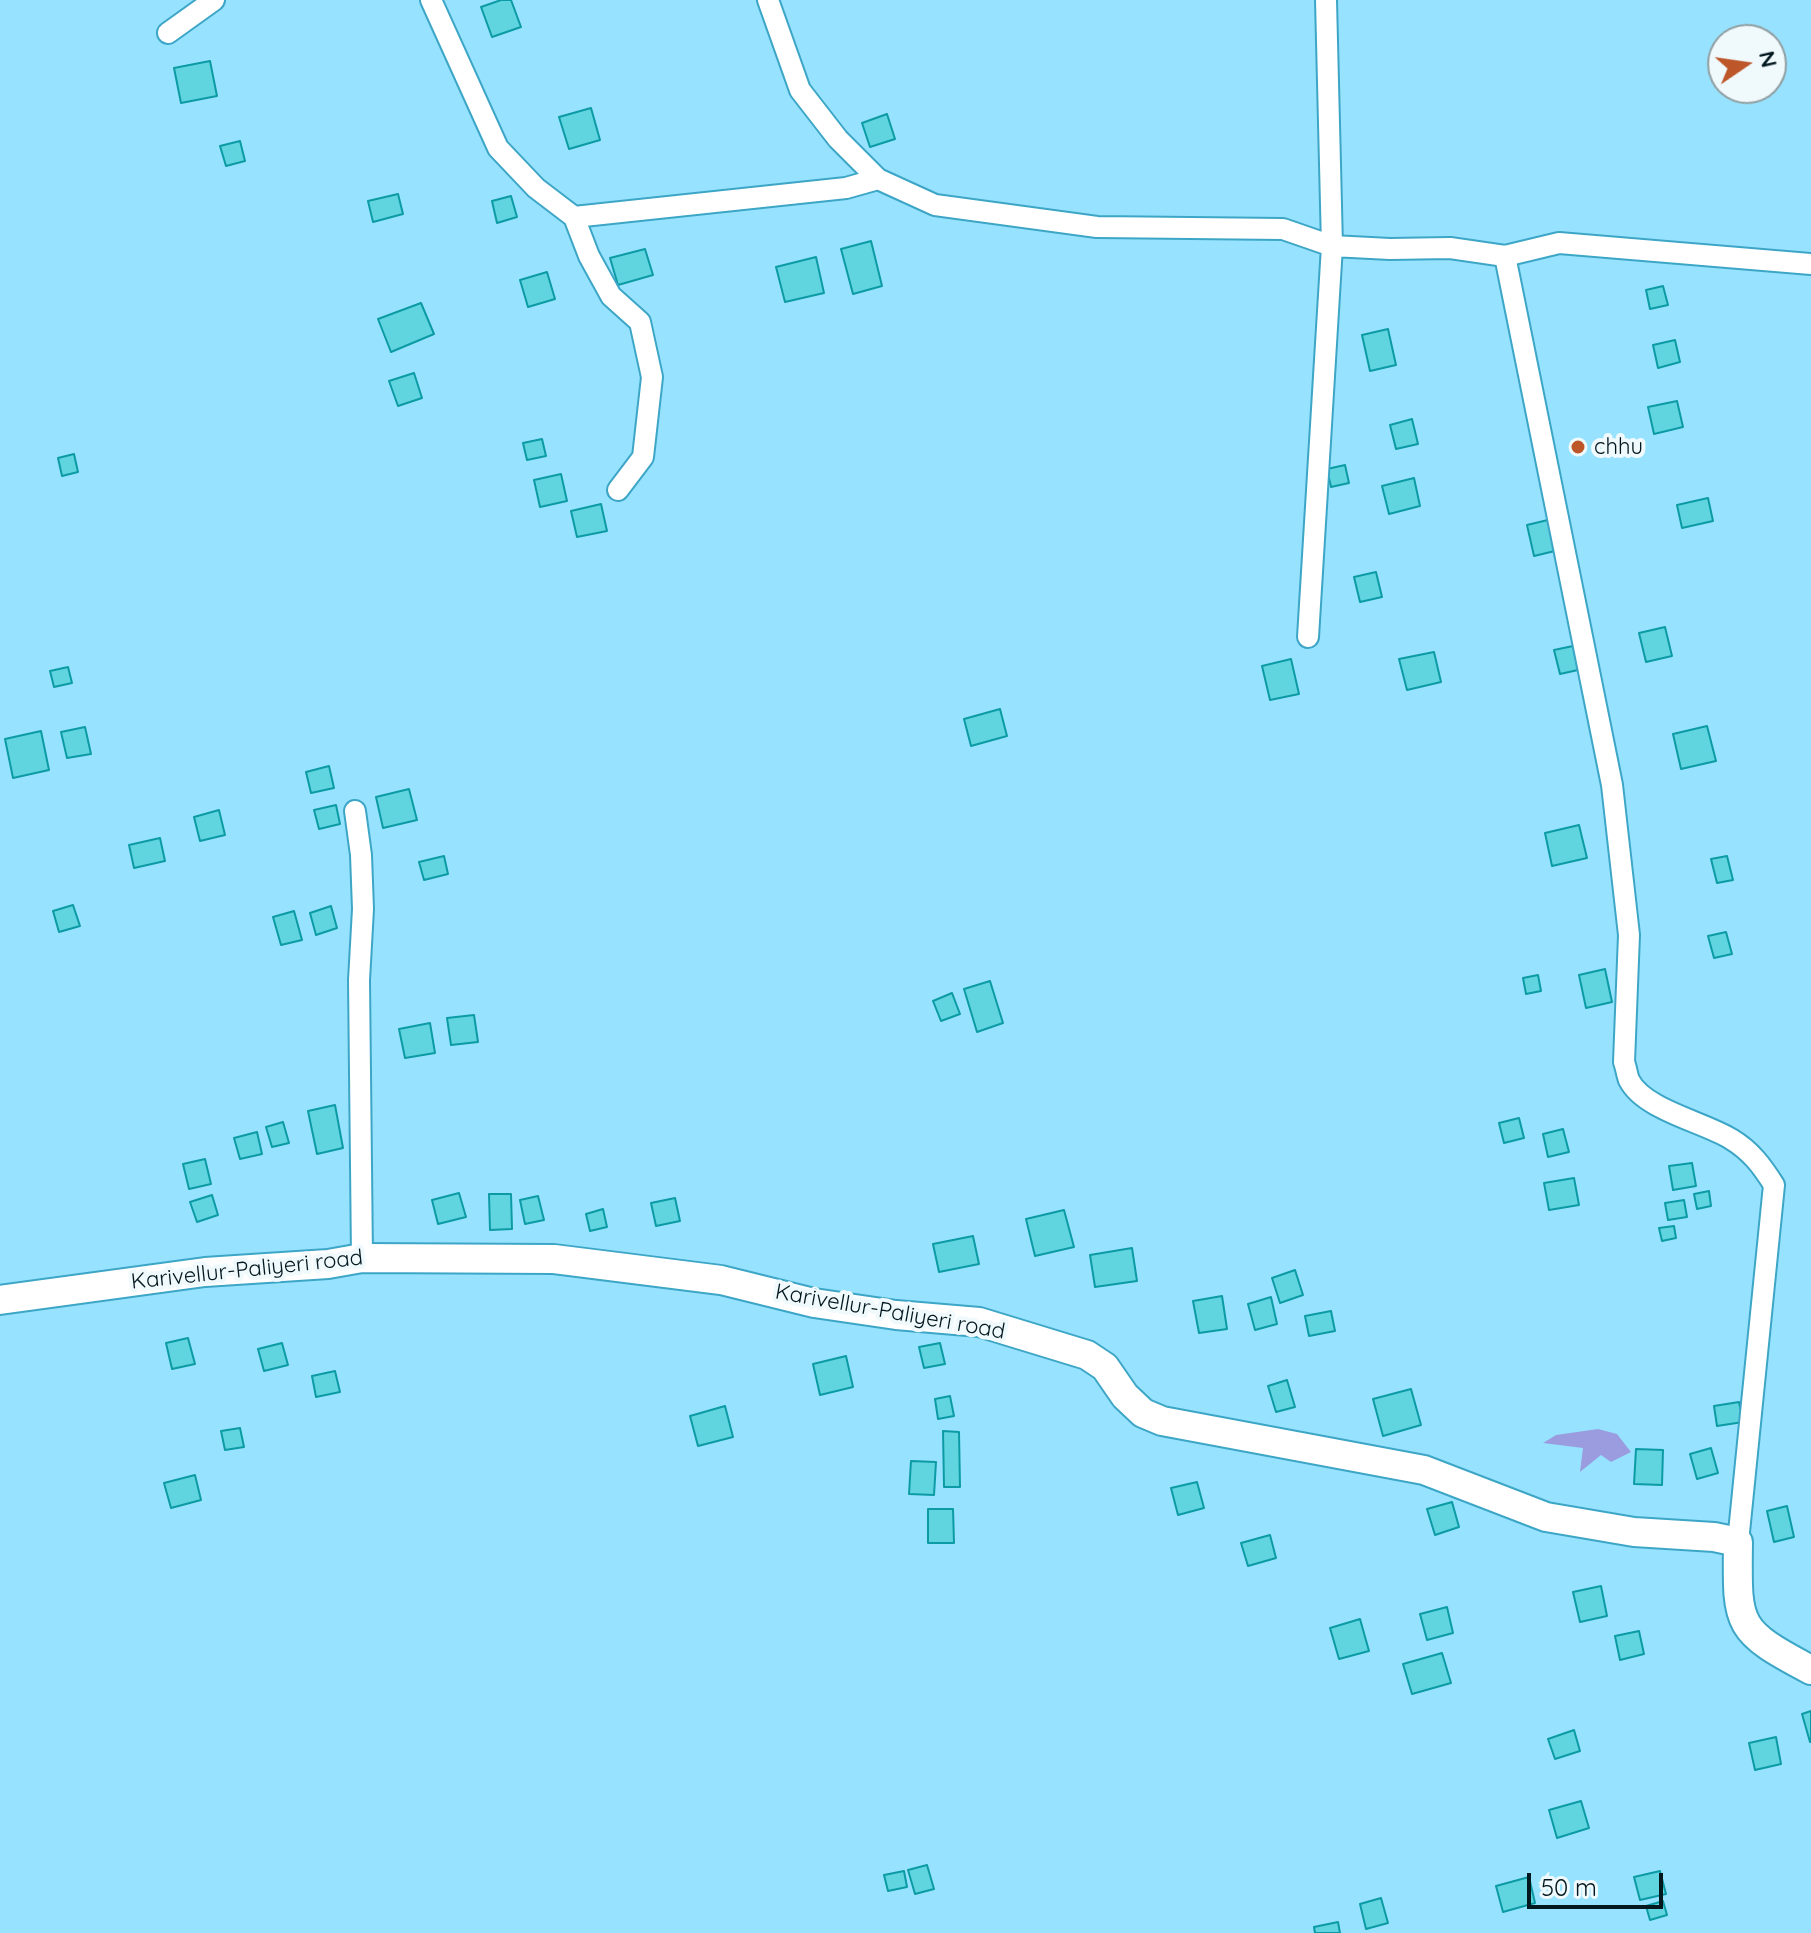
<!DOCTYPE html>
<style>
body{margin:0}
#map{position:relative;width:1811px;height:1933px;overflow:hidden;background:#97e3ff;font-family:Quicksand,sans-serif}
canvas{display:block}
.north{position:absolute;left:1707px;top:24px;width:80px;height:80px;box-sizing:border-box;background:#f0f9fc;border:2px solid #919fa3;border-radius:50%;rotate:77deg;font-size:22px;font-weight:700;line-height:32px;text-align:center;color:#02171e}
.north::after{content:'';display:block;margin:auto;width:28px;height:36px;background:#bd572a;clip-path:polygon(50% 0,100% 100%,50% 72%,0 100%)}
.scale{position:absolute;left:1527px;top:1873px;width:136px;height:36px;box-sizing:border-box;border:4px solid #02171e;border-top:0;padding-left:10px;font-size:24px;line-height:28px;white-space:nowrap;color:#02171e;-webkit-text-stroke:6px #f0f9fc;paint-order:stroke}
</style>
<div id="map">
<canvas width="1811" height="1933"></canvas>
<div class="north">N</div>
<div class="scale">50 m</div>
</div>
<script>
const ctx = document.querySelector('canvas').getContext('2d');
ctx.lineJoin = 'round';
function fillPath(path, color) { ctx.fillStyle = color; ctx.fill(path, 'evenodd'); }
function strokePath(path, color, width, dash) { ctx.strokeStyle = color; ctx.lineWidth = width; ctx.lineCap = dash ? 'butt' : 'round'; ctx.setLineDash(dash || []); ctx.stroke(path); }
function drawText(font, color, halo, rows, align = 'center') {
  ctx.font = font + ' Quicksand,sans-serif'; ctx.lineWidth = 8; ctx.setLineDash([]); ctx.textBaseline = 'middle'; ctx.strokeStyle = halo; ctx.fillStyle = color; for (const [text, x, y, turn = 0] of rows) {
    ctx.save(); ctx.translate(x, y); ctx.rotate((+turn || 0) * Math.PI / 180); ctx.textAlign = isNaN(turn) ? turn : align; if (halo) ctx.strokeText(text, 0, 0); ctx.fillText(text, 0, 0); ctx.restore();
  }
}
fillPath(new Path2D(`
 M1598 1429 1617 1434 1631 1452 1611 1462 1601 1455 1580 1472 1583 1448 1543 1443 1556 1435Z`), '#9a9cdf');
const building = new Path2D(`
 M501 0H511L521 27 492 37 481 7Z
 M210 61 217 96 181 103 174 68Z
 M591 108 600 140 569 149 559 117Z
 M887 114 895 139 870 147 862 123Z
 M240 141 245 161 226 166 220 146Z
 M398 194 403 214 373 222 368 201Z
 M511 196 517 217 497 223 492 201Z
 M871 241 882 286 853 294 841 249Z
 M645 249 653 275 618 285 610 258Z
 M816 257 824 293 785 302 776 267Z
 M547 272 555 299 528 307 520 280Z
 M1663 286 1668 305 1650 309 1646 290Z
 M421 303 434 334 391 352 378 319Z
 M1388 329 1396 365 1370 371 1362 335Z
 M1675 340 1680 362 1658 368 1653 345Z
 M414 373 422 398 398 406 389 381Z
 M1677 401 1683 427 1654 434 1648 407Z
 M1412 419 1418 444 1396 449 1390 425Z
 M542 439 546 456 527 460 523 443Z
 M74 454 78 472 62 476 58 458Z
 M1345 465 1349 483 1331 487 1327 469Z
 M561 474 567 501 540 507 534 480Z
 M1414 478 1420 506 1389 514 1382 486Z
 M1708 498 1713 521 1682 528 1677 505Z
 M601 504 607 531 577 537 571 511Z
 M1552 519 1559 550 1534 556 1527 525Z
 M1376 572 1382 597 1360 602 1354 577Z
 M1665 627 1672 656 1646 662 1639 633Z
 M1573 646 1578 670 1560 674 1554 650Z
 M1434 652 1441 682 1407 690 1399 659Z
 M1291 659 1299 694 1270 700 1262 666Z
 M68 667 72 683 54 687 50 671Z
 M1000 709 1007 736 971 746 964 719Z
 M1707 726 1716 761 1681 769 1673 734Z
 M85 727 91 754 67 758 61 732Z
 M41 731 49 770 13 778 5 739Z
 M329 766 334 788 311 793 306 772Z
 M409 789 417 820 383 828 376 797Z
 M336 805 340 824 319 829 314 810Z
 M219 810 225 835 200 841 194 817Z
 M1579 825 1587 858 1552 866 1545 833Z
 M160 838 165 861 134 868 129 845Z
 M444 856 448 874 424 880 419 862Z
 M1727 856 1733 880 1717 883 1711 859Z
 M73 905 80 926 59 932 53 911Z
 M331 906 337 928 316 935 310 913Z
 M294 911 302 940 281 945 273 917Z
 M1726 932 1732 954 1714 958 1708 936Z
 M1605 969 1612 1002 1586 1008 1579 975Z
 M1538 975 1541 991 1526 994 1523 978Z
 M990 981 1003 1023 977 1032 964 989Z
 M952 993 960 1014 941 1021 933 1001Z
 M474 1015 478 1042 451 1045 447 1018Z
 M430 1023 435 1053 405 1058 399 1029Z
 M335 1105 343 1148 317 1154 308 1111Z
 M1519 1118 1524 1138 1504 1143 1499 1123Z
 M283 1122 289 1143 272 1147 266 1127Z
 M1563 1129 1569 1152 1548 1157 1543 1134Z
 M257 1132 262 1154 240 1159 234 1138Z
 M205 1159 211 1184 189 1189 183 1164Z
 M1692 1163 1696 1186 1673 1190 1669 1166Z
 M1574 1178 1579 1205 1549 1210 1544 1183Z
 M1709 1191 1711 1206 1697 1209 1694 1194Z
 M459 1193 466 1217 438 1224 432 1200Z
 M489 1194H511L512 1229 490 1230Z
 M212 1195 218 1215 197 1222 190 1202Z
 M538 1196 544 1220 525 1224 520 1200Z
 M675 1198 680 1221 656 1226 651 1203Z
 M1684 1200 1687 1217 1668 1220 1665 1203Z
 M603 1209 607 1227 590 1231 586 1214Z
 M1064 1210 1074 1247 1035 1256 1026 1219Z
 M1674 1226 1676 1238 1662 1241 1659 1228Z
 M973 1236 979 1264 939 1272 933 1244Z
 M1132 1248 1137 1281 1095 1287 1090 1255Z
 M1295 1270 1303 1295 1280 1303 1272 1278Z
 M1222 1296 1227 1329 1199 1333 1193 1301Z
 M1271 1297 1277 1324 1255 1330 1248 1304Z
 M1331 1311 1335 1331 1309 1336 1305 1316Z
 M188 1338 195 1364 172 1369 166 1343Z
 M282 1343 288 1365 264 1371 258 1349Z
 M940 1343 945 1364 924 1368 919 1347Z
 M846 1356 853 1387 820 1395 813 1364Z
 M335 1371 340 1392 316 1397 312 1376Z
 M1287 1380 1295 1407 1276 1412 1268 1386Z
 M1411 1389 1421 1425 1383 1436 1373 1399Z
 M950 1396 954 1416 938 1419 935 1399Z
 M1739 1402 1743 1422 1717 1426 1714 1406Z
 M725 1406 733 1437 698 1446 690 1416Z
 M240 1428 244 1447 225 1450 221 1431Z
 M943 1431 959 1432 960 1487H944Z
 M1711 1448 1718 1473 1697 1479 1690 1454Z
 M1636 1449 1663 1450 1662 1485 1634 1484Z
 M911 1461 936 1462 934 1495 909 1494Z
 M195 1475 201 1500 171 1508 164 1483Z
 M1197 1482 1204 1508 1178 1515 1171 1488Z
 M1452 1502 1459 1527 1435 1535 1427 1509Z
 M1787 1506 1794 1537 1774 1542 1767 1511Z
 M928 1509H953L954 1543H928Z
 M1270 1535 1276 1558 1248 1566 1241 1543Z
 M1601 1586 1607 1616 1580 1622 1573 1592Z
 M1447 1607 1453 1633 1427 1640 1420 1614Z
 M1360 1619 1369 1651 1339 1659 1330 1628Z
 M1639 1631 1644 1654 1620 1660 1615 1636Z
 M1442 1653 1451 1683 1412 1694 1403 1664Z
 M1811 1711V1742H1810L1802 1714Z
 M1574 1730 1580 1751 1555 1759 1548 1739Z
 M1776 1737 1781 1764 1755 1770 1749 1743Z
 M1581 1801 1589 1828 1557 1838 1549 1810Z
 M927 1865 934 1889 915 1894 908 1870Z
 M904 1871 907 1887 888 1891 884 1875Z
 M1660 1871 1666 1894 1640 1900 1634 1877Z
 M1529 1877 1535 1903 1503 1912 1496 1886Z
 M1381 1898 1388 1923 1366 1929 1360 1904Z
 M1663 1901 1667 1915 1650 1920 1646 1906Z
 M1338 1922 1340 1933H1315L1314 1927Z`);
fillPath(building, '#61d5df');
strokePath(building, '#0c9ba5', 2);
const street = new Path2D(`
 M431 0 498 148 536 188 574 217 589 256 611 296 640 322 652 377 643 457 618 490
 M768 0 800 90 838 139 878 179 935 205 1097 227 1283 229 1332 246 1390 249 1450 248 1505 256 1559 243 1811 264
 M168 33 214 0
 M574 217 846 188 878 179
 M1505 256 1612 785 1629 935 1624 1062C1626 1067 1627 1075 1629 1080 1644 1110 1704 1122 1731 1139 1751 1151 1762 1166 1774 1185L1738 1542
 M1308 637 1332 246 1326 0
 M355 811 361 855 363 909 359 980 362 1258`);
const secondary = new Path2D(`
 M0 1300 205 1272 328 1264 362 1258 554 1259 721 1280 814 1303 896 1315 979 1322 1087 1355 1105 1367 1125 1396 1143 1413 1162 1421 1424 1470 1546 1517 1634 1532 1714 1537 1738 1542C1737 1626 1735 1630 1811 1670`);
strokePath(street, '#3da6c6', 24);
strokePath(secondary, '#3da6c6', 32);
strokePath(street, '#fff', 20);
strokePath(secondary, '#fff', 28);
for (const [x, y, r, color] of [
 [1578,447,8,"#bd572a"]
]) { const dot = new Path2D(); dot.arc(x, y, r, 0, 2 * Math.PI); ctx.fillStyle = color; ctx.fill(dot); strokePath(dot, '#f0f9fc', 3); }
drawText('22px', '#02171e', '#f0f9fc', [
 ["chhu",1594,447]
], 'left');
drawText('22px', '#02171e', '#f0f9fc', [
 ["Karivellur-Paliyeri road",247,1270,-6],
 ["Karivellur-Paliyeri road",890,1312,10]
]);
</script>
